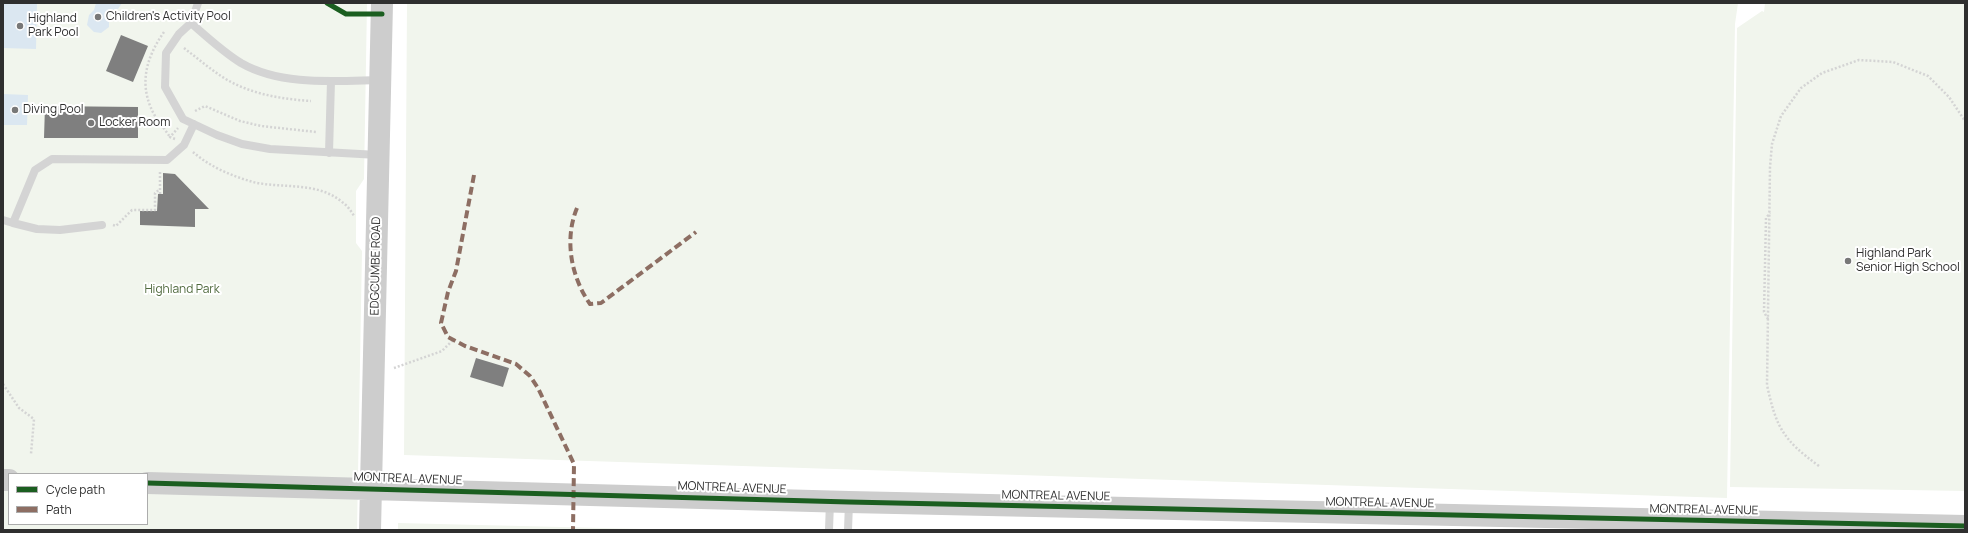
<!DOCTYPE html>
<style>
body{margin:0}
#map{position:relative;width:1968px;height:533px;overflow:hidden;background:#fff;font-family:Manrope,sans-serif}
canvas{display:block}
.frame{position:absolute;inset:0;border:4px solid #2f2f2f;pointer-events:none}
.legend{position:absolute;left:8px;top:473px;width:140px;height:52px;box-sizing:border-box;background:#fff;border:1px solid #acacac;margin:0;padding:5px 7px;list-style:none;font-size:12px;color:#2f2f2f}
.legend li{display:flex;align-items:center;gap:8px;height:20px}
.legend b{width:20px;border:1px solid #acacac}
</style>
<div id="map">
<canvas width="1968" height="533"></canvas>
<div class="frame"></div>
<ul class="legend">
<li><b style="height:5px;background:#1b5e20"></b>Cycle path</li>
<li><b style="height:5px;background:#8d6e63"></b>Path</li>
</ul>
</div>
<script>
const ctx = document.querySelector('canvas').getContext('2d');
ctx.lineJoin = 'round';
function fillPath(path, color) { ctx.fillStyle = color; ctx.fill(path, 'evenodd'); }
function strokePath(path, color, width, dash) { ctx.strokeStyle = color; ctx.lineWidth = width; ctx.lineCap = dash ? 'butt' : 'round'; ctx.setLineDash(dash || []); ctx.stroke(path); }
function drawText(font, color, halo, rows, align = 'center') {
  ctx.font = font + ' Manrope,sans-serif'; ctx.lineWidth = 4; ctx.setLineDash([]); ctx.textBaseline = 'middle'; ctx.strokeStyle = halo; ctx.fillStyle = color; for (const [text, x, y, turn = 0] of rows) {
    ctx.save(); ctx.translate(x, y); ctx.rotate((+turn || 0) * Math.PI / 180); ctx.textAlign = isNaN(turn) ? turn : align; if (halo) ctx.strokeText(text, 0, 0); ctx.fillText(text, 0, 0); ctx.restore();
  }
}
fillPath(new Path2D(`
 M3 3H367L364 179 356 191V243L362 251 357 530H3ZM9 474H147V524H9Z
 M407 3H1738L1735 24 1727 498 404 455Z
 M1765 3H1965V491L1730 487 1737 28 1762 11 1764 12Z
 M398 523 685 530H398Z`), '#f1f5ed');
fillPath(new Path2D(`
 M3 3H37L36 49 3 48Z
 M96 3H122L118 9 109 12V27L101 33 94 32 87 25 89 15 94 10Z
 M3 94 28 95 27 125H3Z`), '#dbe7f1');
fillPath(new Path2D(`
 M121 35 148 46 133 82 106 71Z
 M45 106 138 107V138H44Z
 M163 173 175 174 209 209H195V227L140 225V211H157L158 194H163Z
 M476 358 509 368 503 387 470 377Z`), '#7f7f7f');
strokePath(new Path2D(`
 M164 32C148 55 139 80 151 108 155 118 164 128 170 137
 M184 48C197 58 210 69 224 78 250 94 281 99 311 101
 M195 111 205 106 240 121 261 126 316 132
 M175 139 170 137 178 128
 M193 152C210 167 232 176 253 182 282 189 317 181 342 202 347 205 351 211 354 216
 M160 194V170
 M113 225 116 226 132 210H155V193L160 189
 M1768 319 1764 312 1766 218 1770 213
 M394 368 442 351 453 340
 M3 384 19 408 34 419 31 454
 M1819 466C1783 440 1776 427 1767 385L1770 167 1772 144 1781 116 1801 88 1822 73 1859 60 1893 62 1928 76 1949 97 1965 121`), '#d4d4d4', 2.5, [2, 2]);
strokePath(new Path2D(`
 M198 3 191 23 179 34 166 53 165 87 183 119 217 135 242 144 270 149 378 155
 M191 23C207 37 223 52 241 63 281 86 334 81 379 80
 M329 153 331 81
 M3 220 13 223 35 170 52 159 167 160 184 145 194 124
 M13 223 37 229 60 230 102 225
 M829 530 830 502
 M848 530 849 503`), '#d4d4d4', 8);
strokePath(new Path2D(`
 M3 480H9
 M147 483 849 502 1965 526
 M370 530 382 3`), '#cdcdcd', 22);
strokePath(new Path2D(`
 M474 175 456 271 448 292 441 323 448 337 465 346 516 364 530 376 538 388 574 464 573 530
 M577 208C564 239 571 277 590 304L601 303 696 232`), '#8d6e63', 4, [8, 4]);
strokePath(new Path2D(`
 M327 3 346 14H382
 M147 483 849 502 1965 526`), '#1b5e20', 5);
for (const [x, y, r, color] of [
 [98,17,4,"#787878"],
 [20,26,4,"#787878"],
 [15,110,4,"#787878"],
 [91,123,4,"#787878"],
 [1848,261,4,"#787878"]
]) { const dot = new Path2D(); dot.arc(x, y, r, 0, 2 * Math.PI); ctx.fillStyle = color; ctx.fill(dot); strokePath(dot, '#fff', 1.5); }
drawText('12px', '#2f2f2f', '#fff', [
 ["Children's Activity Pool",106,17],
 ["Highland",28,19],
 ["Park Pool",28,33],
 ["Diving Pool",23,110],
 ["Locker Room",99,123],
 ["Highland Park",1856,254],
 ["Senior High School",1856,268]
], 'left');
drawText('12px', '#2f2f2f', '#fff', [
 ["EDGCUMBE ROAD",376,266,-89],
 ["MONTREAL AVENUE",408,479,2],
 ["MONTREAL AVENUE",732,488,2],
 ["MONTREAL AVENUE",1056,496,1],
 ["MONTREAL AVENUE",1380,503,1],
 ["MONTREAL AVENUE",1704,510,1]
]);
drawText('12px', '#506a3e', '#fff', [
 ["Highland Park",182,290]
]);
</script>
